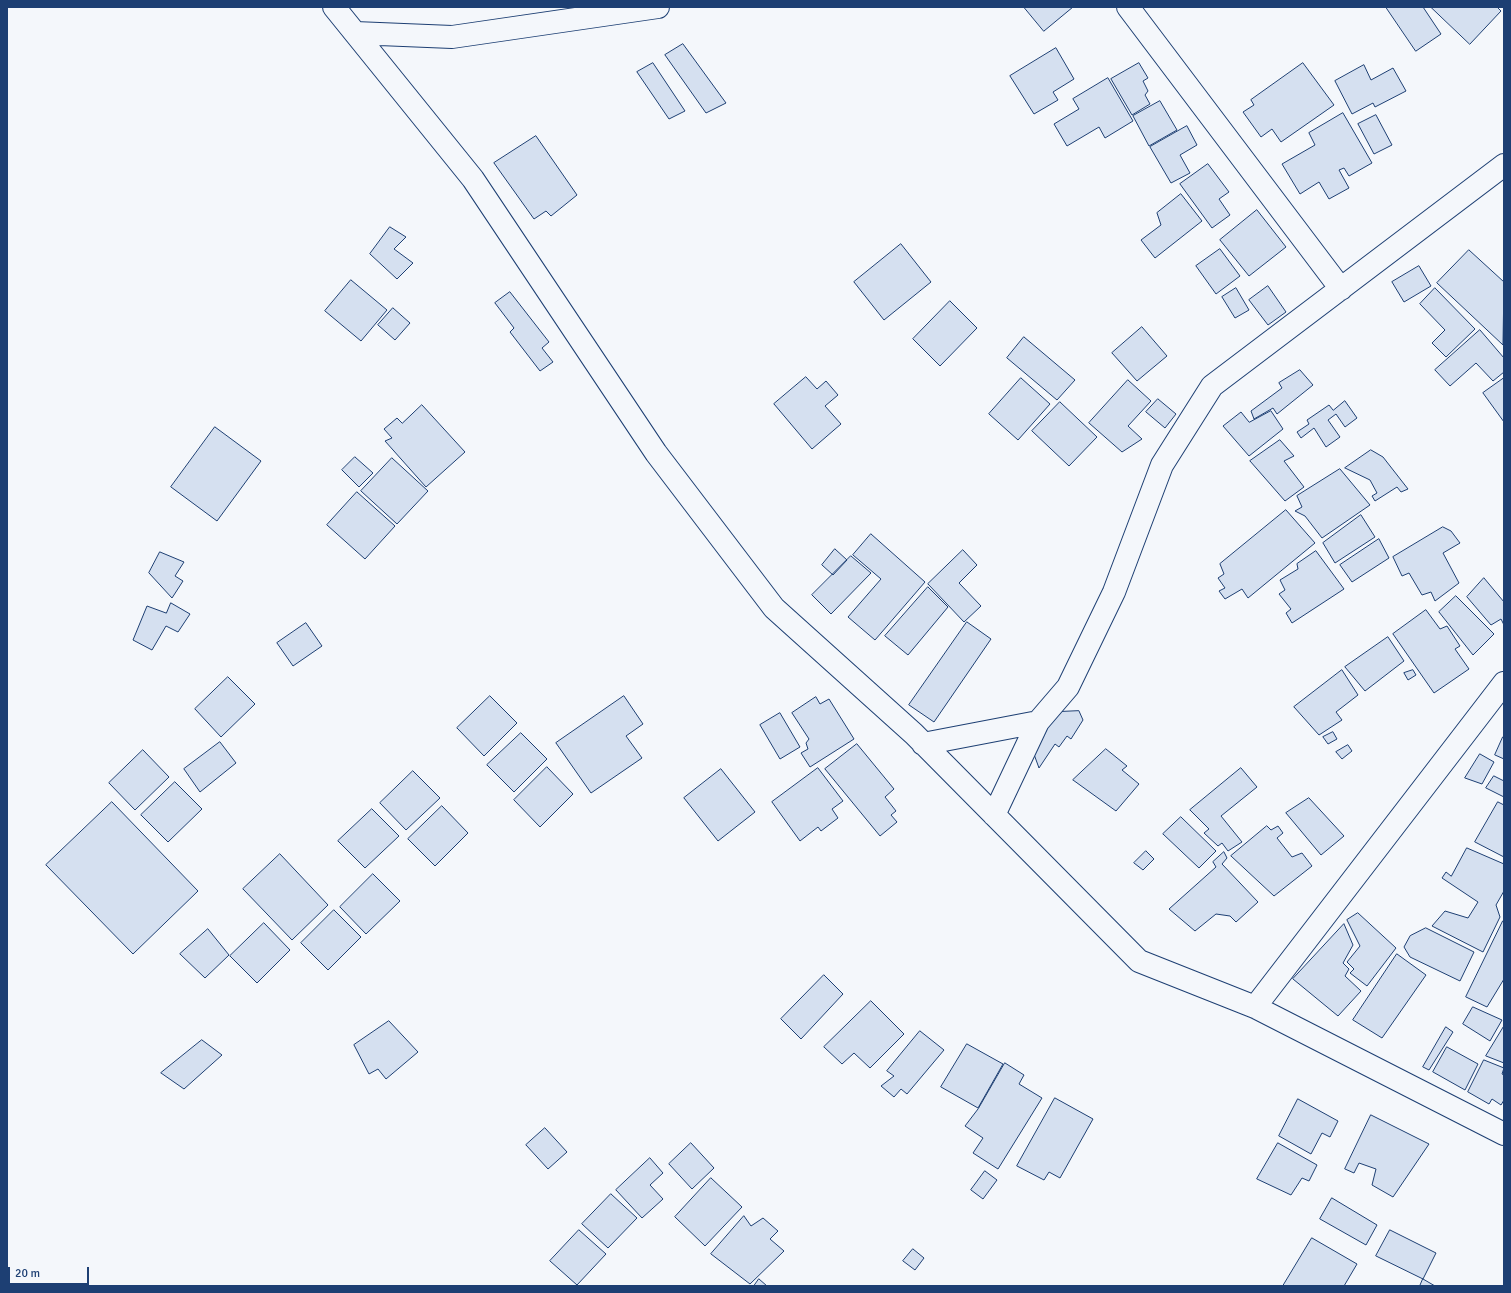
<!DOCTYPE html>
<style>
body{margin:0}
#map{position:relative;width:1511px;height:1293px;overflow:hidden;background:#f4f7fb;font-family:Signika,sans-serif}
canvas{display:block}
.frame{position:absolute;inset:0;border:8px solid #1d3f73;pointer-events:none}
.scale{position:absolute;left:8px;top:1267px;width:81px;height:18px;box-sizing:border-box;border:2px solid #1d3f73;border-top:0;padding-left:5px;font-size:12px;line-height:14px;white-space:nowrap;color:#1d3f73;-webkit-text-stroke:3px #f4f7fb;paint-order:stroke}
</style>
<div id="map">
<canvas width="1511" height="1293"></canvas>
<div class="frame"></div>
<div class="scale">20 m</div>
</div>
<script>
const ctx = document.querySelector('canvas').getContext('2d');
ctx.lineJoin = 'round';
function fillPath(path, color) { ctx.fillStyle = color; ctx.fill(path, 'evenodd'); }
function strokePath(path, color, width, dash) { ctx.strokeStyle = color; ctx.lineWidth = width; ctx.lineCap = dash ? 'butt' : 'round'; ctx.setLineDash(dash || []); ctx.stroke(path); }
const building = new Path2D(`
 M1024 7H1073L1044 31Z
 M1386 7H1423L1441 34 1416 51Z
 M1431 7H1497L1501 11 1470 44Z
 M683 44 726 103 706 113 665 55Z
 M1056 48 1074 79 1053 92 1058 100 1034 114 1010 76Z
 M653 63 685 111 669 119 637 72Z
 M1139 63 1148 78 1143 81 1148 91 1145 95 1150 104 1132 115 1111 79Z
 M1303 63 1334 105 1281 142 1272 129 1261 137 1243 112 1254 105 1251 100Z
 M1364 65 1371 80 1393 68 1406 91 1375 107 1373 103 1352 114 1335 81Z
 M1108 78 1133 121 1105 138 1099 127 1067 146 1054 124 1079 109 1073 99Z
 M1160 101 1177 130 1149 146 1133 116Z
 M1343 113 1372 163 1349 176 1344 168 1339 170 1349 188 1329 199 1319 182 1300 194 1282 164 1315 145 1309 133Z
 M1376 115 1392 145 1374 154 1358 124Z
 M1187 126 1197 145 1180 155 1190 173 1171 183 1150 147Z
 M536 136 577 195 551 216 546 211 534 219 494 163Z
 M1208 164 1229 192 1219 199 1230 215 1212 228 1180 184Z
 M1181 194 1202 221 1155 258 1141 240 1161 225 1157 213Z
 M1257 210 1286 247 1249 276 1220 240Z
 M390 227 406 237 394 249 413 263 397 279 370 254Z
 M901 244 931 282 884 320 854 282Z
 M1220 249 1240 276 1216 294 1196 266Z
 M1469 250 1504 282 1503 345 1437 283Z
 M1419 266 1431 286 1404 302 1392 282Z
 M351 280 387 310 361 341 325 311Z
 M1268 286 1286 312 1268 325 1249 300Z
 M1236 288 1249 310 1235 318 1222 297Z
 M1435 288 1475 329 1446 357 1432 343 1445 330 1420 304Z
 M510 292 549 342 542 348 553 362 540 371 510 332 514 328 495 303Z
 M950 301 977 328 940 366 913 339Z
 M393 308 410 323 395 340 378 325Z
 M1142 327 1167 356 1137 381 1112 353Z
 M1480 330 1504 358V372L1493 381 1476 363 1450 386 1435 370Z
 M1024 337 1075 380 1057 400 1007 358Z
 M1300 370 1313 385 1277 414 1273 408 1254 419 1251 411 1282 388 1279 383Z
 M806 377 817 389 826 381 838 395 825 406 841 424 812 449 774 404Z
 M1021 378 1050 404 1018 440 989 414Z
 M1504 378V422L1483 393Z
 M1128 380 1151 401 1128 426 1142 439 1122 452 1089 423Z
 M1158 399 1176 414 1165 428 1146 412Z
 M1345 401 1357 418 1345 427 1336 414 1328 420 1340 437 1326 447 1314 428 1301 438 1297 432 1309 424 1307 420 1329 405 1333 410Z
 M1060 402 1097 437 1069 466 1032 431Z
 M422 405 465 452 426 487 385 441 392 438 384 429 397 418 402 423Z
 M1271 411 1283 429 1249 456 1223 426 1241 412 1249 422Z
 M215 427 261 461 217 521 171 487Z
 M1280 440 1294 456 1284 461 1304 487 1285 501 1250 461Z
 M1371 450 1383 457 1408 489 1401 492 1397 487 1375 501 1372 496 1377 493 1370 480 1345 468Z
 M355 457 373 473 359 487 342 470Z
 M392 458 428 491 397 524 361 491Z
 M1340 469 1370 505 1322 538 1305 516 1295 511 1302 507 1297 496Z
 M357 492 395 526 365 559 327 525Z
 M1286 510 1315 543 1248 598 1242 589 1225 599 1219 591 1225 588 1218 578 1224 574 1220 564Z
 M1361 515 1375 537 1335 563 1323 543Z
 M1443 527 1451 531 1460 543 1443 553 1459 583 1435 601 1431 592 1422 595 1409 573 1402 576 1393 557Z
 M871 534 925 582 875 640 848 617 881 579 853 555Z
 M1379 539 1389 558 1352 582 1340 565Z
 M835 549 847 560 833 575 822 565Z
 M963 550 977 565 959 583 981 606 964 622 928 584Z
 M1316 551 1344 589 1292 623 1286 613 1291 609 1279 594 1285 590 1280 580 1298 569 1297 564Z
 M160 552 184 562 175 576 183 581 172 598 149 573Z
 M851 556 871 573 831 614 812 595Z
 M1484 578 1504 602V625L1501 619 1491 625 1467 597Z
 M928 587 948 607 908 655 885 636Z
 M1456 596 1494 634 1473 655 1439 612Z
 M171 603 190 614 178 632 166 626 152 650 133 640 147 606 166 613Z
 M1426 610 1440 629 1447 626 1460 646 1455 649 1469 669 1434 693 1393 634Z
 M967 622 991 639 934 722 909 705Z
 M306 623 322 646 293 666 277 643Z
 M1388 637 1404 661 1365 691 1345 667Z
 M1342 670 1358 695 1336 712 1342 720 1319 735 1294 707Z
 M1413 670 1416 675 1408 680 1404 673Z
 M228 677 255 704 221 737 195 709Z
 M490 696 517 723 484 756 457 728Z
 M624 696 643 724 626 736 642 758 591 793 556 743Z
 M816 697 820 704 829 699 854 739 810 767 801 753 808 749 806 743 809 739 792 713Z
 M1079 711 1083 720 1071 739 1067 736 1059 747 1055 744 1039 768 1031 746 1056 712Z
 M780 713 800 747 780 759 760 725Z
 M1333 732 1337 739 1328 744 1323 737Z
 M521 733 547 759 514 792 487 765Z
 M1503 737H1504V759L1495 755Z
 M220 742 236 763 200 792 184 769Z
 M857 744 894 789 885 797 896 811 891 815 897 822 880 836 825 769Z
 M1348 745 1352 751 1342 759 1336 752Z
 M1106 749 1127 766 1122 770 1139 784 1116 811 1073 780Z
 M143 750 169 777 135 810 109 783Z
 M1480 754 1494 762 1482 784 1465 778Z
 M547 767 573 794 540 827 514 800Z
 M818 768 843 801 832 809 838 818 821 831 818 827 800 841 772 802Z
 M1241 768 1257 787 1221 816 1242 842 1228 851 1222 843 1218 846 1204 833 1209 829 1190 810Z
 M721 769 755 812 718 841 684 798Z
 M413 771 440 798 406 830 380 803Z
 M1494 776 1504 781V797L1486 788Z
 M175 782 202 809 168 842 141 815Z
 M1309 798 1344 836 1321 855 1286 813Z
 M112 802 198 891 133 954 46 865Z
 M1498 802 1504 805V857L1475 842Z
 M442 806 468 833 435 866 408 839Z
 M372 809 399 836 365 868 338 841Z
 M1181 817 1216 851 1199 868 1163 834Z
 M1267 826 1271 830 1278 826 1283 833 1277 838 1292 857 1302 853 1312 866 1274 896 1231 856Z
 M1467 848 1504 864V891L1496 905 1500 917 1483 952 1432 926 1445 911 1468 918 1478 902 1442 878 1446 872 1451 876Z
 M1146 851 1154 859 1143 870 1134 863Z
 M1224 852 1227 858 1222 864 1258 902 1236 922 1230 916 1216 914 1195 931 1169 909 1216 867 1213 862Z
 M280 854 328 905 292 940 243 889Z
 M373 874 400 901 366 934 340 907Z
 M334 910 361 937 328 970 301 943Z
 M1358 913 1396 948 1367 986 1350 973 1354 969 1347 962 1360 946 1347 920Z
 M1503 921H1504V979L1487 1007 1466 997Z
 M264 923 290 950 257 983 230 956Z
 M1344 924 1353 945 1343 963 1349 969 1345 976 1361 991 1338 1016 1293 979Z
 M1426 928 1474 952 1460 981 1410 957 1404 947 1410 936Z
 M208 929 229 955 205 978 180 954Z
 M1397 954 1426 975 1382 1038 1353 1020Z
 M824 975 843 994 801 1039 781 1019Z
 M871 1001 904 1034 870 1068 854 1053 842 1064 824 1047Z
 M1473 1007 1502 1020 1490 1041 1463 1024Z
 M389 1021 418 1052 386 1079 378 1069 369 1074 354 1045Z
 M1504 1026V1063L1486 1056Z
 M1446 1027 1453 1032 1429 1070 1423 1067Z
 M920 1031 944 1050 907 1094 901 1089 894 1097 881 1086 894 1076 887 1071Z
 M202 1040 222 1055 184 1089 161 1073Z
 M967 1044 1003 1064 978 1108 941 1087Z
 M1447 1047 1478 1064 1465 1090 1433 1072Z
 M1484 1060 1504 1068 1502 1074 1504 1075V1100L1501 1105 1492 1099 1489 1104 1468 1092Z
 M1005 1063 1024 1075 1019 1084 1042 1098 998 1169 973 1153 983 1138 965 1126 978 1109Z
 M1055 1098 1093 1119 1060 1178 1049 1172 1044 1180 1017 1166Z
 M1298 1099 1338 1121 1330 1137 1322 1133 1311 1154 1279 1136Z
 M1371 1115 1429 1144 1393 1197 1372 1185 1376 1169 1359 1163 1354 1173 1345 1169Z
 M545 1128 567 1152 548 1169 526 1145Z
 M691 1143 714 1168 692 1189 669 1164Z
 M1278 1143 1317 1165 1309 1181 1302 1178 1291 1195 1257 1179Z
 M650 1158 663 1173 650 1185 663 1199 642 1218 616 1190Z
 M985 1171 997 1180 983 1199 971 1190Z
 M711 1178 742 1207 705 1246 675 1217Z
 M611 1194 637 1218 608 1248 582 1224Z
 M1332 1198 1377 1225 1366 1245 1320 1219Z
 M744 1216 751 1226 763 1218 778 1231 770 1239 784 1251 750 1284 711 1254Z
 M579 1230 606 1254 577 1285 550 1261Z
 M1390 1230 1436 1253 1423 1279 1376 1256Z
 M1312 1238 1357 1264 1344 1286H1283Z
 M913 1249 924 1258 915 1270 903 1261Z
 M759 1279 767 1286H754Z
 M1423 1279 1435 1286H1420Z`);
fillPath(building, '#d5e0f0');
strokePath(building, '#1d3f73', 1);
const street = new Path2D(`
 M334 7 473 179 656 453 774 608 914 734 1139 961 1255 1007 1504 1134
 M1128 7 1341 289
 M355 33 452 37 658 7
 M923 744 1038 722
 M994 815 1038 722 1068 687 1114 592 1162 465 1212 386 1504 165
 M1255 1007 1504 683`);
strokePath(street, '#1d3f73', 24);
strokePath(street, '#f4f7fb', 22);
</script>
